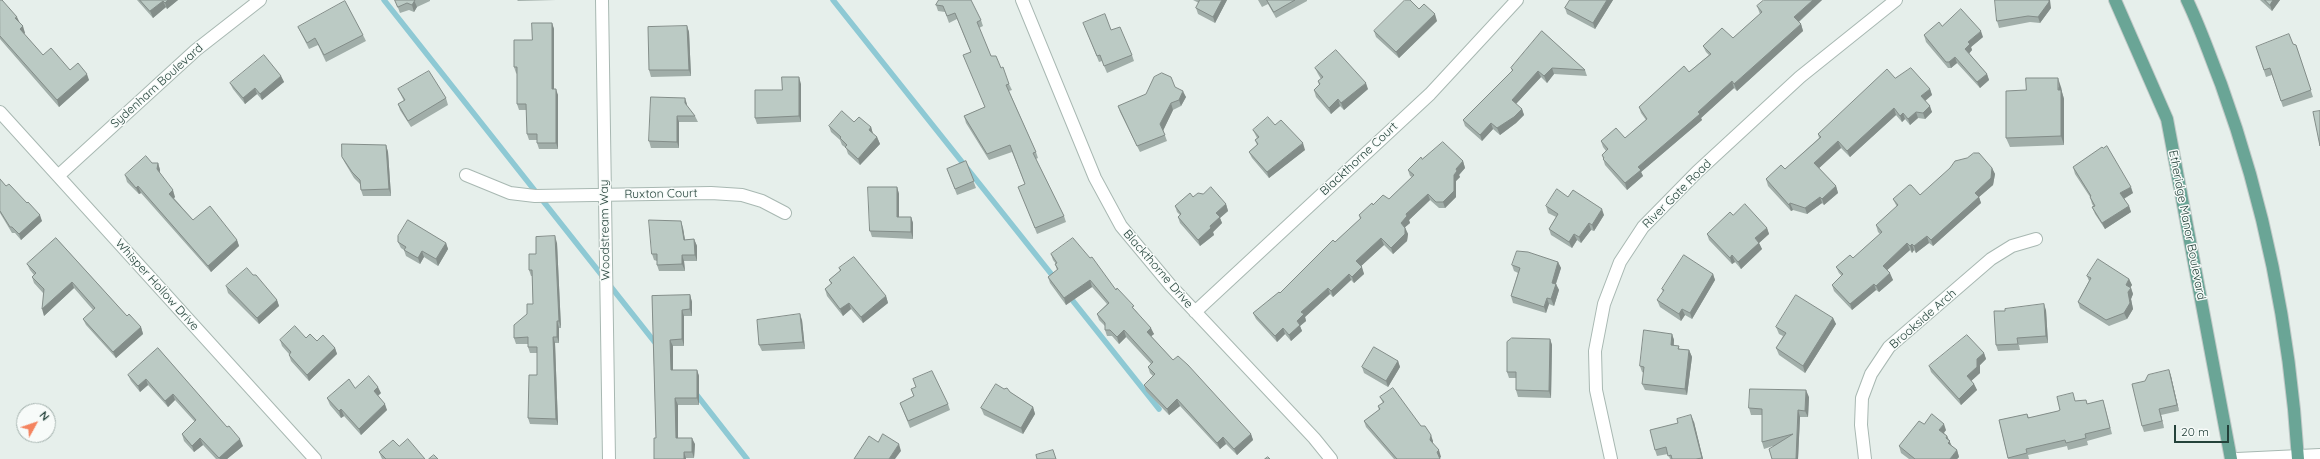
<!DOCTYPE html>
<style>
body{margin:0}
#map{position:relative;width:2320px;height:459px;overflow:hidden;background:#e6efeb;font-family:Quicksand,sans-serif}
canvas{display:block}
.north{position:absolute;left:16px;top:403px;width:40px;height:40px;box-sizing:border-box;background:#f7fbf9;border:1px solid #a3b1ad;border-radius:50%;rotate:50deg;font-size:11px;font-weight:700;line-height:16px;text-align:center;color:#24423a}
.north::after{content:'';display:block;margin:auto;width:14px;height:18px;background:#f4845f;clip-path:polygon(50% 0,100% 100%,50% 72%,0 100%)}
.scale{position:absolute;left:2174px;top:425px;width:55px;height:18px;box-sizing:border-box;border:2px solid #24423a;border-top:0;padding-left:5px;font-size:12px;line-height:14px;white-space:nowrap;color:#24423a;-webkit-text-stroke:3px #f7fbf9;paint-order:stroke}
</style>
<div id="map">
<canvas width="2320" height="459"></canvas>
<div class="north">N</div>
<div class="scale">20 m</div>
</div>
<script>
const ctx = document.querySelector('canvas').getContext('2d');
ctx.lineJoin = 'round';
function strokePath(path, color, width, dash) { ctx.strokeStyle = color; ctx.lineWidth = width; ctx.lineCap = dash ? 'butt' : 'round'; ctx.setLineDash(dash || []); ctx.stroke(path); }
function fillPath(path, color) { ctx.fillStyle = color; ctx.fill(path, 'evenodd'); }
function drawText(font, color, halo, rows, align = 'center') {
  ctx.font = font + ' Quicksand,sans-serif'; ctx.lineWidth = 3; ctx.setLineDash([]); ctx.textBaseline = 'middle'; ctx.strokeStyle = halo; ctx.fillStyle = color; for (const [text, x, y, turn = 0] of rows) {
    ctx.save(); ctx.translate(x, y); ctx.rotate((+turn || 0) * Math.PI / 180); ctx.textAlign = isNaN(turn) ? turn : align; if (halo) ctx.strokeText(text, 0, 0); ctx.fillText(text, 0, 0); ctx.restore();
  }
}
strokePath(new Path2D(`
 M384 0 657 345
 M833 0 1056 280
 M1069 296 1159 409
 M696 394 747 459`), '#8ec9d4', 5.5);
const minor = new Path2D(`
 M602 0 609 459
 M1022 0 1095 178 1121 226 1171 286 1314 438 1331 459
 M0 112 315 459
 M466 175 510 193 535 196 711 193 742 195 762 201 785 213
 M58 176 196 50 260 0
 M1195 312 1430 94 1517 0
 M1611 459 1596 390 1595 351 1604 304 1620 262 1643 227 1697 172 1800 77 1896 0
 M1865 459 1861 425 1862 398 1871 374 1889 347 1991 259 2012 246 2036 239
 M2237 459 2320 455`);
const major = new Path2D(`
 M2115 0 2167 119 2231 459
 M2187 0C2200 27 2210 56 2221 84 2265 205 2290 331 2298 459`);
strokePath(minor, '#a8b8b2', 14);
strokePath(major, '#c2cac8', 14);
strokePath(minor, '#fff', 12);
strokePath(major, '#6aa596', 12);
fillPath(new Path2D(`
 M0 0 20 23 25 33 24 34 43 55 89 80 59 107 0 39Z
 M137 0H178L167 9 166 7 153 18Z
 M395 0H430V1L417 7 414 12 409 10 400 13Z
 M517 0H556L518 1Z
 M939 0 981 20 983 26 979 28 991 56 1001 68 1012 90 1009 91 1036 152 1038 158 1036 159 1064 216 1066 222 1037 234 1021 193 1025 184 1012 152 989 160 966 123 964 116 985 107 971 52 957 19 949 23 945 12 938 11 936 5Z
 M1193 0H1227L1215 23 1198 14 1196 8 1199 3Z
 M1258 0H1307V1L1276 18 1268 4 1262 7Z
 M1570 0H1613L1595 29 1567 14 1565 8Z
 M1822 0 1799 22 1801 24 1803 31 1737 91 1734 88 1701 118 1702 120 1641 172 1643 176 1627 190 1605 165 1602 155 1606 151 1603 147 1601 141 1625 138 1646 120 1641 113 1639 107 1689 72 1709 55 1706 52 1703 46 1733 38 1760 14 1757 6Z
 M2260 0H2280L2272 11Z
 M2051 8 2040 23 2030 22 1999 28 1997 21Z
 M1419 9 1437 21 1399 58 1376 37 1374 31Z
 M552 23 554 29V89L558 95V149H539L537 143V140H529L527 134V110H519L517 104V74L516 73 514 67 532 40Z
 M687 26 689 32 691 76 651 77 649 70Z
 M1942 26 1983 37 1971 47 1972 50 1969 53 1987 74 1989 80 1980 88 1957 63 1951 68H1948L1926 42 1924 35Z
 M298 27 363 35 366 41 326 62 318 45 309 49Z
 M1086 30H1111L1132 55 1134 61 1107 73 1102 61 1099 62Z
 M1542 31 1585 70 1587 76 1554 74 1547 83 1541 77 1516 104 1522 109 1524 115 1516 123 1500 135 1493 129 1482 141 1465 126 1463 120 1512 71 1511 68Z
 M2293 44 2296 45 2313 97 2283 107 2272 75 2266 77 2256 47Z
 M1315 68 1368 89 1344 110 1340 106 1331 114 1316 97 1314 90 1319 85 1318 81 1321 79 1318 74Z
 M281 76 284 82 262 100 257 94 245 104 233 89 230 83Z
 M1895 78 1930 89 1932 95 1925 100 1932 112 1925 119 1918 118 1910 125 1905 119 1902 122 1896 115 1850 157 1841 148 1819 168 1836 186 1838 193 1824 205 1822 203 1807 214 1793 210 1791 211 1768 186 1766 179 1785 169 1819 138 1818 134Z
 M801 84V122L757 124 755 118 782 90Z
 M1175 87 1186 97 1181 106 1173 110 1163 130 1167 141 1140 152 1120 112 1118 106Z
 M2061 87 2062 92 2064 99V145L2010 147 2006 138 2026 90Z
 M398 89 446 98 448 105 411 127 400 110 398 104 404 101Z
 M687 104V106L695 116 698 122H679V148H651L649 141Z
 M854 122 871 127 873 134 877 137 880 144 860 165 848 154 846 148 842 145 840 140 831 132 829 126Z
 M1275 125 1305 150 1269 178 1252 158 1249 152 1257 145 1255 140 1257 138 1253 130Z
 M386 145 388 152 391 196H363L361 190 360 184 354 178 345 163 342 157Z
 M1422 159 1463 161 1465 168 1459 175 1460 177 1456 181V197L1445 208H1439L1430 200 1409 220 1410 223 1405 227 1408 234 1407 241 1393 254 1384 245 1361 266 1364 274 1354 283 1351 280 1333 297 1330 294 1305 317 1306 321 1300 326 1302 331 1291 341 1285 334 1277 342 1256 319 1253 313 1280 293 1335 242 1360 219 1359 215 1373 205 1389 199 1412 177 1410 176 1408 170Z
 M966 161 976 188 957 195 947 169Z
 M152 163H158L160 170V173L175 197 174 198 193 220 237 240 239 246 211 272 141 193 139 194 127 182 125 175Z
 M2073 167 2133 193 2124 199 2129 206 2131 212 2105 229 2095 214 2092 207H2094L2092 204 2090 197 2075 174Z
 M1992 168 1995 174 1993 185 1979 197 1981 203 1933 246 1929 243 1916 253 1914 250 1912 253 1910 250 1887 270 1893 280 1879 292 1876 290 1852 310 1834 291 1832 285 1842 276 1839 273 1836 267 1853 258 1880 234 1878 232 1876 225 1897 207 1893 199 1920 195Z
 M0 179 6 186 42 221 21 240 15 233H12L0 213Z
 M897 187 899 194V217H911L913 223V239L872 237 870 231Z
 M1193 197 1226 204 1228 211 1220 218 1222 223 1213 232 1214 235 1200 246 1180 223 1178 217 1180 215 1177 212 1175 206Z
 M1568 197 1604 215 1594 231 1591 230 1581 243 1577 240 1572 248 1551 235 1549 229 1556 217 1548 213 1546 206Z
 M1733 215 1767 228 1769 234 1759 243 1762 249 1741 269 1735 262 1732 264 1709 240 1707 234Z
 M683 228 685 240 694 239 697 246V261H684L685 271H659L657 265V261L654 260 652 254Z
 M56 238 127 316 141 327 143 334 116 358 86 325 83 319 93 310 74 288 44 316 43 293 34 283 32 277 34 275 30 270 27 264Z
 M398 242 446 243 448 249 438 266 424 257 420 264 406 256 404 250 401 248Z
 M557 243 561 328H559V343H555L558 425 530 424 528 418 537 375V353H530L528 347V344H516L514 338 533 304 532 276H531L529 270 536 254Z
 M1051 254 1116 290 1136 311 1154 334 1151 336 1173 360 1251 434 1253 440 1237 455 1226 444 1220 449 1180 406 1169 415 1146 391 1144 385 1153 376 1150 373 1148 367 1151 364 1126 337 1119 344 1112 336H1107L1105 330V326L1099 320 1097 314 1107 304 1092 287 1066 305 1050 283 1048 277 1057 270 1055 264H1056L1053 260Z
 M1558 262 1561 268 1556 284 1559 290 1554 306 1549 304 1546 313 1513 303 1511 296 1518 273 1514 271 1512 265Z
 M839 268 886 296 888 303 863 323 851 309 843 316 827 296 825 289 831 284 829 280 840 271Z
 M1713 274 1715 280 1692 319 1685 315 1681 321 1660 307 1657 300 1663 292 1662 289Z
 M253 275 277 300 279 306 259 324 228 293 226 286Z
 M2087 276 2129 279 2132 285 2130 288H2131L2133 294 2131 299 2133 309 2127 319 2109 326 2080 308 2078 302 2089 281Z
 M690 295 692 302V316H684V346H673V370H697L699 376V405H678V438L695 444 694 458H686L656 438 652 296Z
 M2046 310 2048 343 2019 345 2020 350 1998 351 1996 345 2005 311Z
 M1833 318 1836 324 1805 373 1779 355 1776 348 1783 336 1779 334 1776 327Z
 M802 320 805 349 762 351 759 345Z
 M1672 334 1674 340V345L1680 349 1689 350 1692 357 1687 395 1645 390 1642 384 1644 373 1642 372 1640 366Z
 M306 338 317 341 335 348 337 354 309 381 291 361 289 355V354L282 346 280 340Z
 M1550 339 1552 345 1551 398 1518 397 1516 390V378H1509L1507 372Z
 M158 348 243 446 227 459H216L203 445 194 452 184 441 182 434 195 422 175 400 168 407 148 385 140 392 131 381 128 375Z
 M1984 353 1986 359 1980 365V373L1971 381 1974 384 1977 390 1961 405 1931 372 1929 366Z
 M1398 361 1400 367 1388 387 1364 373 1362 367Z
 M2169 370 2171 376 2179 411 2161 415 2164 428 2144 432 2142 426 2145 381Z
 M355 388 381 393 378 396 387 410 361 435 344 416 341 418 330 405 327 398Z
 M911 389 948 404 950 410 910 428 900 403 914 397Z
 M1004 389 1010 392 1033 407 1035 414 1023 434 984 415 981 408Z
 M1380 397 1421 426 1433 441V443L1441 457 1440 458V459H1394L1366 427 1364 421 1379 410 1378 406 1383 403Z
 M1809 397 1808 417H1800L1798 459H1772L1773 446 1764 449 1762 442V415H1751L1749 408Z
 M2086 400 2087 404 2105 407 2112 434 2087 441 2088 445 2068 450 2067 446 2028 455 2029 459H2008L1999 420 2027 414 2029 418 2058 411 2076 401Z
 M1694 422 1703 459H1670L1668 454 1657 456 1655 450 1678 423Z
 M1924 424 1946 430 1944 433 1947 436 1952 446 1957 450 1959 457 1957 459H1909L1901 453 1899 446Z
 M379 452 425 459H382Z`), '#a1aea9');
fillPath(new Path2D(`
 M168 0H178L167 9 165 3Z
 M414 0 417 7 414 12 412 5Z
 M1222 0H1227L1215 23 1213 17Z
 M1607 0H1613L1595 29 1593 23Z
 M1813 0H1822L1797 23 1794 17Z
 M2049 0H2050L2051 8 2040 23 2038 17Z
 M2273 0H2280L2272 11 2270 5Z
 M163 1 166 7 153 18 150 11Z
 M1435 14 1437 21 1399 58 1396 52Z
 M17 17 20 23 15 18Z
 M552 23 554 29V95L552 89Z
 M1801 24 1803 31 1737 91 1734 84Z
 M23 26 25 33 22 36 20 29Z
 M687 26 689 32 691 76 689 70Z
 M1981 31 1983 37 1971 47 1972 50 1968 55 1965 49 1968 42Z
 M1955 57 1957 63 1951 68 1949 62Z
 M1552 68 1554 74 1547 83 1544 76Z
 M1538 71 1541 77 1514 106 1512 100Z
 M87 74 89 80 59 107 57 100Z
 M1987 74 1989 80 1980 88 1977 82Z
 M281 76 284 82 262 100 260 94Z
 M799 77 801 84V122L799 116Z
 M2058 78 2061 87 2062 92 2064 99V145L2061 136Z
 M1732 81 1734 88 1701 118 1702 120 1641 172 1643 176 1627 190 1625 183 1638 167Z
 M1366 83 1368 89 1344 110 1341 103Z
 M255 88 257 94 245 104 243 98Z
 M556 89 558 95V149L556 143Z
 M1930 89 1932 95 1924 102 1921 96Z
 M1183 91 1186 97 1181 106 1179 100Z
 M685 98 687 104V110L685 103Z
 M1338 99 1340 106 1331 114 1329 108Z
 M1171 103 1173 110 1163 131 1160 124Z
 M1930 106 1932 112 1925 119 1923 113Z
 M1894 108 1896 115 1850 157 1847 151Z
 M1522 109 1524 115 1516 123 1500 135 1497 128Z
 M1916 112 1918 118 1910 125 1908 119Z
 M1903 113 1905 119 1902 122 1900 116Z
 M677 116 679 122V148L677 142Z
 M1491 123 1493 129 1482 141 1480 135Z
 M871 127 873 134 869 130Z
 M877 137 880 144 860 165 858 159Z
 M1838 141 1841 148 1817 170 1814 163Z
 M1303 143 1305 150 1269 178 1267 172Z
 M386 145 388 152 391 196 389 189Z
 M1463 161 1465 168 1459 175 1460 177 1456 181V197L1445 208 1443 202 1456 169Z
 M158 163 160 170 159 175 157 169Z
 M1992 168 1995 174 1993 185 1979 197 1981 203 1933 246 1931 240Z
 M138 186 141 193 139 194 136 188Z
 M1836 186 1838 193 1824 205 1822 199Z
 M897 187 899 194V223L897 217Z
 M2131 187 2133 193 2123 199 2120 193Z
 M173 190 175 197 172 200 169 194Z
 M1428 194 1430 200 1409 220 1410 223 1403 229 1401 223 1406 214Z
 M1820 197 1822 203 1807 214 1805 208Z
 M1790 203 1793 210 1791 211 1789 205Z
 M1226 204 1228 211 1220 218 1222 223 1213 232 1214 235 1200 246 1198 240 1210 226 1216 213Z
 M2129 206 2131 212 2105 229 2102 223Z
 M1602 209 1604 215 1594 231 1592 225Z
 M40 215 42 221 21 240 19 234Z
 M911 217 913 223V239L911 232Z
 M681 221 683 228 686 246 684 240Z
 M1589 223 1591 230 1581 243 1579 237Z
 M1405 228 1408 234 1407 241 1393 254 1391 248Z
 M1767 228 1769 234 1759 243 1762 249 1741 269 1738 262 1755 238Z
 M1574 234 1577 240 1572 248 1569 242Z
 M555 236 557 243 561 328 559 321Z
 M1927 236 1929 243 1916 253 1914 246Z
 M1381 238 1384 245 1359 268 1356 261Z
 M694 239 697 246V261L695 255Z
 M237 240 239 246 211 272 208 266Z
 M446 243 448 249 438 266 436 259Z
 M1907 243 1910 250 1885 272 1883 266Z
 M1912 244 1914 250 1912 253 1910 246Z
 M422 251 424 257 420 264 418 258Z
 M682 255 684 261 685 271 682 264Z
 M1732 255 1735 262 1732 264 1730 258Z
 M1558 262 1561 268 1554 289 1552 283Z
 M1362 267 1364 274 1354 283 1352 277Z
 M1890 273 1893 280 1879 292 1876 286Z
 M1349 274 1351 280 1333 297 1331 291Z
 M1713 274 1715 280 1692 319 1690 313Z
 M2129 279 2132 285 2128 291 2126 285Z
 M1090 280 1092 287 1066 305 1064 298Z
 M72 282 74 288 44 316 42 309Z
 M1556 284 1559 290 1554 306 1551 299Z
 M1874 284 1876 290 1852 310 1850 304Z
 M1328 288 1330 294 1305 317 1306 321 1300 326 1302 331 1291 341 1289 335 1301 312Z
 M2131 288 2133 294 2131 299 2133 309 2127 319 2124 313 2128 292Z
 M690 295 692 302V316L690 309Z
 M886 296 888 303 863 323 861 317Z
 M1547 298 1549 304 1546 313 1544 307Z
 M277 300 279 306 259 324 257 318Z
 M849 303 851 309 843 316 840 309Z
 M2044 304 2046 310 2048 343 2046 336Z
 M1682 309 1685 315 1681 321 1679 314Z
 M682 310 684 316V346L682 339Z
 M800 314 802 320 805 349 803 342Z
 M1833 318 1836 324 1805 373 1803 366Z
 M557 321 559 328V343L557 337Z
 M141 327 143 334 116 358 113 352Z
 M1151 328 1154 334 1149 338 1147 332Z
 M1283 328 1285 334 1277 342 1275 336Z
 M1124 330 1126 337 1119 344 1117 337Z
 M1672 334 1674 340 1673 351 1671 345Z
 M553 337 555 343 558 425 556 419Z
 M1550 339 1552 345 1551 398 1549 391Z
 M670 340 673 346V377L671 370Z
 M335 348 337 354 309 381 307 375Z
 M1689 350 1692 357 1687 395 1685 389Z
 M1984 353 1986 359 1980 365V373L1969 383 1967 376 1977 359Z
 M1398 361 1400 367 1388 387 1386 381Z
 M697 370 699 376V405L697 398Z
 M2169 370 2171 376 2179 411 2177 405Z
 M146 379 148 385 140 392 138 386Z
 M1974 384 1977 390 1961 405 1959 399Z
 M378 387 381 393 376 397 374 391Z
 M1806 390 1809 397 1808 417 1805 411Z
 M173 394 175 400 168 407 165 401Z
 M675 398 678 405V444L676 438Z
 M1177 399 1180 406 1169 415 1167 409Z
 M385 404 387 410 361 435 359 429Z
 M1033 407 1035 414 1023 434 1021 428Z
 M341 409 344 416 341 418 339 411Z
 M2159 409 2161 415 2164 428 2162 421Z
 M1798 410 1800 417 1798 459H1796Z
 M1691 415 1694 422 1703 459H1702Z
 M1944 424 1946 430 1941 436 1939 430Z
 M1251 434 1253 440 1237 455 1234 449Z
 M1431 435 1433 441V446L1430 440Z
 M1947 436 1952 447 1950 449 1946 438Z
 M1223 437 1226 444 1220 449 1217 443Z
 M200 438 203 445 194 452 192 446Z
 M692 438 695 444 694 458 692 452Z
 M240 439 243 446 227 459H220L219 458Z
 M899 444 901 451 895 459H889Z
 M1439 450 1441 457 1439 458 1437 452Z
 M1957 450 1959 457 1957 459H1950Z
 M684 452 686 458V459H684Z`), '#838d89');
const building = new Path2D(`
 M0 0H2L17 17 15 18 23 26 20 29 43 55 51 48 70 70 78 63 87 74 57 100 0 36Z
 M140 0H168L165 3 163 1 150 11Z
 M395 0H415L412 5 407 3 398 7Z
 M939 0H971L981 20 977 22 991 56H996L1001 68 1003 67 1009 84 1006 85 1036 152 1033 153 1064 216 1035 228 1018 187 1025 184 1010 145 987 154 964 116 985 107 963 55 971 52 955 13 947 16 943 6 936 5Z
 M1200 0H1222L1213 17 1196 8Z
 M1267 0H1295L1274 12Z
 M1405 0H1410L1419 9 1424 4 1435 14 1396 52 1374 31Z
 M1570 0H1607L1593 23 1565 8Z
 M1764 0H1813L1794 17 1801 24 1734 84 1732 81 1698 112 1700 114 1638 167 1641 170 1625 183 1603 159 1604 158 1602 155 1608 149 1601 141 1616 128 1625 138 1647 119 1639 107 1684 66 1689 72 1711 54 1703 46 1722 28 1733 38 1762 12 1757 6Z
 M1995 0H2049V2L2038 17 2028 16 1997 21Z
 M2265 0H2273L2270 5Z
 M345 1 363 35 324 55 315 38 307 43 298 27Z
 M1961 9 1981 31 1968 42 1970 44 1965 49 1987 74 1977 82 1955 57 1949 62H1946L1924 35 1939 22 1942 26Z
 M1105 14 1111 30 1120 27 1132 55 1104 66 1100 55 1097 56 1083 23Z
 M532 23H552V89H556V143H537V134H527L526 104H517V67H514V40H532Z
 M687 26 689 70H649L648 27Z
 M1542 31 1585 70 1552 68 1544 76 1538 71 1512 100 1522 109 1514 117 1497 128 1491 123 1480 135 1463 120 1513 70 1511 68Z
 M2289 34 2293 44 2296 45 2311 90 2281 101 2270 68 2264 70 2256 47Z
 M1336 50 1366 83 1341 103 1338 99 1329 108 1314 90 1320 84 1318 81 1323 77 1315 68Z
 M264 55 281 76 260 94 255 88 243 98 230 83Z
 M1911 68 1930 89 1921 96 1930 106 1923 113 1916 112 1908 119 1903 113 1900 116 1894 108 1847 151 1838 141 1814 163 1836 186 1822 199 1820 197 1805 208 1790 203 1789 205 1766 179 1781 165 1785 169 1821 137 1818 134 1887 69 1895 78Z
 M429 71 446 98 408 121 398 104 405 100 398 89Z
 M1162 73 1171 77 1175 87 1183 91 1179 100 1171 103 1160 124 1165 135 1137 146 1118 106 1146 94 1154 77Z
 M782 77H799V116L755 118V90H782Z
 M2026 78H2058V90H2061V136L2006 138V91L2026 90Z
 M651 97 685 98V103L695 116H677V142L649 141Z
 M842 111 854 122 859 117 871 127 869 130 877 137 858 159 845 147 847 145 840 138 841 137 829 126Z
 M2320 111V146L2313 112Z
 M1268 117 1275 125 1281 120 1303 143 1267 172 1249 152 1258 144 1255 140 1259 137 1253 130Z
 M1443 142 1463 161 1456 169 1457 171 1454 175V191L1443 202H1436L1428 194 1406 214 1407 216 1401 223 1405 228V234L1391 248 1381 238 1356 261 1362 267 1352 277 1349 274 1331 291 1328 288 1301 312 1304 314 1297 321 1300 325 1289 335 1283 328 1275 336 1253 313 1279 292 1280 293 1333 240 1335 242 1361 218 1359 215 1372 203 1373 205 1383 195 1389 199 1414 175 1408 170 1421 157 1422 159Z
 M342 144 386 145 389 189 361 190 360 180 352 172 342 157Z
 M2107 146 2131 187 2120 193 2129 206 2102 223 2092 207 2095 206 2090 197 2091 196 2073 167 2102 147 2103 148Z
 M1974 153H1979L1992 168 1991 178 1975 193 1979 197 1931 240 1927 236 1914 246 1912 244 1910 246 1907 243 1883 266 1890 273 1876 286 1874 284 1850 304 1832 285 1843 274 1836 267 1850 255 1853 258 1882 232 1876 225 1898 205 1893 199 1909 185H1911L1920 195 1950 168 1955 161 1967 158Z
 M146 156 152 163H158L157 169 173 190 169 194 193 220 210 206 237 240 208 266 138 186 136 188 125 175Z
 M966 161 974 181 955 189 947 169Z
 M0 179 6 186 9 184 27 203 28 202 40 215 19 234 12 227H10L0 211Z
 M868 187H897V217H911V232L870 231Z
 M1211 187 1226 204 1216 213 1220 217 1210 226 1211 228 1198 240 1178 217 1181 214 1175 206 1190 193 1193 197 1198 193 1203 194Z
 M1557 189 1568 197 1573 190 1602 209 1592 225 1589 223 1579 237 1574 234 1569 242 1549 229 1558 214 1546 206Z
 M1745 204 1767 228 1755 238 1759 243 1738 262 1732 255 1730 258 1707 234 1730 212 1733 215Z
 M408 220 446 243 436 259 422 251 418 258 404 250 406 247 398 242V236Z
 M649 220 681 221 684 240 694 239 695 255H682V264L657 265V254H652Z
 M555 236 559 321H557V337H553L556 419 528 418 529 375H537V347H528V337L514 338V325L527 314V304H533L532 270H529V254H536V237Z
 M56 238 127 316 129 314 141 327 113 352 83 319 95 308 72 282 42 309 44 289 32 277 36 273 27 264Z
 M1073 238 1090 258 1092 257 1116 290 1117 288 1134 306 1132 307 1151 328 1147 332 1173 360 1178 356 1188 365 1251 434 1234 449 1223 437 1217 443 1177 399 1167 409 1144 385 1155 374 1148 367 1153 362 1124 330 1117 337 1110 330H1105V323L1097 314 1109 303 1090 280 1064 298 1048 277 1058 269 1055 264 1057 263 1051 254Z
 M1517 251 1528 252 1558 262 1552 283 1556 284 1551 299 1547 298 1544 307 1511 296 1520 268 1512 265Z
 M1684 255 1713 274 1690 313 1682 309 1679 314 1657 300 1664 290 1662 289Z
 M854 257 886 296 861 317 849 303 840 309 825 289 832 283 829 280 841 270 839 268Z
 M2098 259 2129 279 2126 285 2131 288 2128 292 2130 303 2124 313 2106 320 2078 302 2091 278 2087 276Z
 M247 268 253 275H256L277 300 257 318 226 286Z
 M690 295V309L682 310V339L670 340 671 370H697V398H675L676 438H692V452H684V459H654V438H656L652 296Z
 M1796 295 1833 318 1803 366 1776 348 1786 333 1776 327Z
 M2044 304 2046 336 2017 338 2018 344 1996 345 1994 311H2005V309Z
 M800 314 803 342 759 345 757 320Z
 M295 326 306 338 310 334 317 341 323 335 335 348 307 375 289 355 291 352 280 340Z
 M1644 330 1672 334 1671 345 1679 346 1678 349 1689 350 1685 389 1642 384 1644 367 1640 366Z
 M1967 335 1984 353 1977 359V367L1967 376 1974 384 1959 399 1929 366Z
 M1512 338 1550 339 1549 391 1516 390V372H1507V342Z
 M1374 347 1398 361 1386 381 1362 367Z
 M158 348 227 427 229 426 240 439 219 458 200 438 192 446 182 434 196 420 173 394 165 401 146 379 138 386 128 375Z
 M2169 370 2177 405 2159 409 2162 421 2142 426 2132 384 2145 381 2148 375Z
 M932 371 948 404 908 421 900 403 914 396 911 389 916 387 913 379Z
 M369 376 378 387 374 391 385 404 359 429 341 409 339 411 327 398 349 379 355 388Z
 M996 384 1004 389 1007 388 1010 392 1033 407 1021 428 981 408Z
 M1393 388 1421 426H1425L1431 435 1430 440 1439 450 1437 452 1440 459H1397L1364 421 1380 409 1378 406 1384 402 1380 397Z
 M1750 389 1806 390 1805 411 1798 410 1796 459H1772L1769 449 1793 434 1762 442V409L1749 408Z
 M2073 393 2075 401 2086 400 2087 404 2103 400 2110 428 2085 434 2086 438 2066 443 2065 440 2026 449 2027 453 2008 458 1999 420 2027 414 2028 418 2058 411 2060 410 2057 397Z
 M1932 414 1944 424 1939 430 1947 436 1946 438 1950 441 1948 443 1957 450 1950 459H1915L1899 446 1919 421 1924 424Z
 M1691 415 1702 458 1696 459H1672L1671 455 1668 456 1666 447 1655 450 1650 430 1678 423 1677 419Z
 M883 434 899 444 889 459H854L869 436 878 442Z
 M408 439 425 459H386L379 452 393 440 399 446Z
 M1053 450 1056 459H1037L1036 455Z
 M434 455 438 459H429Z
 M1268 457 1270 459H1265Z`);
fillPath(building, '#bbcac4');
strokePath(building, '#838d89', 1);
drawText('12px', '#24423a', '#f7fbf9', [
 ["Sydenham Boulevard",157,86,-42],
 ["Blackthorne Court",1359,159,-43],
 ["Ruxton Court",661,194,-1],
 ["River Gate Road",1677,194,-45],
 ["Etheridge Manor Boulevard",2187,225,79],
 ["Woodstream Way",605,230,-91],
 ["Blackthorne Drive",1158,269,49],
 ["Whisper Hollow Drive",157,285,48],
 ["Brookside Arch",1923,319,-41]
]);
</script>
